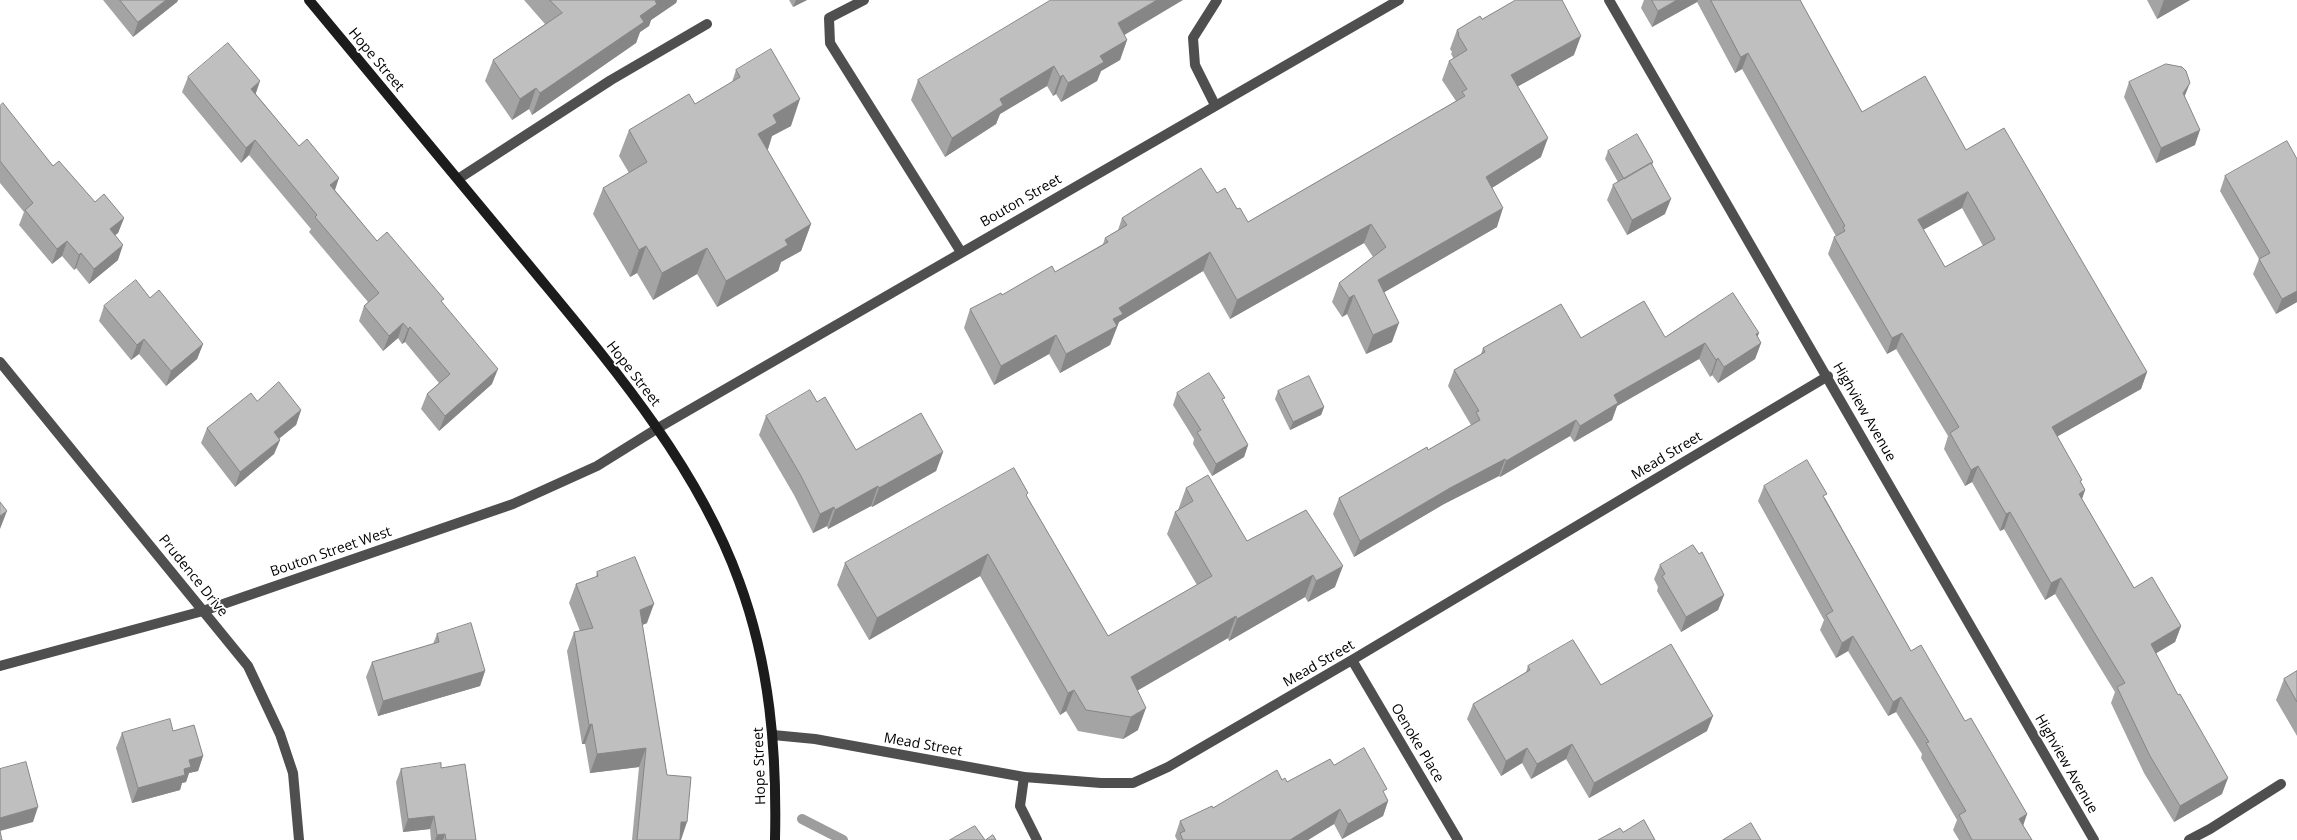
<!DOCTYPE html>
<style>
body{margin:0}
canvas{display:block;background:#fff}
</style>
<canvas width="2297" height="840"></canvas>
<script>
const ctx = document.querySelector('canvas').getContext('2d');
ctx.lineJoin = 'round';
function strokePath(path, color, width, dash) { ctx.strokeStyle = color; ctx.lineWidth = width; ctx.lineCap = dash ? 'butt' : 'round'; ctx.setLineDash(dash || []); ctx.stroke(path); }
function fillPath(path, color) { ctx.fillStyle = color; ctx.fill(path, 'evenodd'); }
function drawText(font, color, halo, rows, align = 'center') {
  ctx.font = font + ' "Open Sans",sans-serif'; ctx.lineWidth = 4; ctx.setLineDash([]); ctx.textBaseline = 'middle'; ctx.strokeStyle = halo; ctx.fillStyle = color; for (const [text, x, y, turn = 0] of rows) {
    ctx.save(); ctx.translate(x, y); ctx.rotate((+turn || 0) * Math.PI / 180); ctx.textAlign = isNaN(turn) ? turn : align; if (halo) ctx.strokeText(text, 0, 0); ctx.fillText(text, 0, 0); ctx.restore();
  }
}
strokePath(new Path2D(`
 M802 819 843 840`), '#9d9d9d', 10);
strokePath(new Path2D(`
 M864 0 829 18 830 43 961 252
 M1215 105 1195 65 1193 38 1217 0
 M458 179 611 80 707 24
 M1024 777 1020 806 1037 840
 M2189 840 2210 829 2281 784`), '#4f4f4f', 10);
strokePath(new Path2D(`
 M1609 0 2094 840
 M0 362 248 666 280 734 293 773 299 840
 M1352 660 1458 840
 M0 666 203 611 513 504 597 466 658 428 1399 0
 M773 735 815 739 1024 777 1101 783H1133L1168 767 1352 660 1828 376`), '#4f4f4f', 10);
strokePath(new Path2D(`
 M309 0C382 88 455 176 528 264 607 360 696 462 739 581 770 665 777 751 775 840`), '#1c1c1c', 10);
fillPath(new Path2D(`
 M103 0H178L177 2 133 37Z
 M524 0H677L676 3 651 20 649 26 640 32 636 43 532 115 529 109 512 120 485 81 493 60 545 24Z
 M789 0H807L793 7Z
 M1644 0H1800L1862 112 1966 150 2147 372 2141 389 2057 436 2085 490 2082 499 2134 588 2181 626 2175 642 2156 653 2222 794 2174 822 2144 773 2111 703 2115 692 2055 594 2045 600 2004 529 2000 531 1972 482 1965 486 1944 449 1948 436 1896 349 1887 354 1845 283 1828 254 1834 237 1836 236 1742 69 1735 73 1697 2 1652 27 1641 8ZM1962 208 1983 246 1945 267 1923 230Z
 M2147 0H2190L2157 19Z
 M1482 19 1574 55 1517 87 1541 157 1492 188 1497 227 1384 292 1392 342 1366 354 1347 314 1342 317 1332 302 1339 283 1373 257 1364 243 1230 319 1203 271 1119 322 1110 345 1060 373 1049 354 994 385 964 328 970 309 1055 272 1103 244 1105 238 1118 230 1122 218 1217 193 1237 209 1248 222 1456 101 1442 80 1449 61 1454 59 1451 54 1452 52 1450 49 1457 30Z
 M1124 35 1127 40 1120 60 1101 71 1097 81 1061 102 1056 94 1053 96 1047 86 1000 114 996 124 945 157 911 100 918 80Z
 M736 70 791 126 772 136 768 149 767 150 811 224 801 251 781 262 778 271 717 307 697 274 653 300 637 273 630 277 593 214 603 188 629 173 619 156 629 130 695 104 732 82Z
 M188 77 256 94 377 241 442 302 492 384 439 431 421 409 427 394 439 383 405 342 402 344 398 338 383 351 359 321 364 306 368 302 309 232 311 229 249 155 241 163 182 92Z
 M2129 82 2185 97 2195 145 2156 163 2124 97Z
 M0 106 53 166 95 202 124 218 118 233 115 235 118 260 89 284 76 268 74 270 62 256 52 264 19 225 24 212 0 183Z
 M1608 151 1653 162 1652 166 1665 214 1627 235 1607 200 1613 185 1618 182 1605 159Z
 M2297 159V302L2276 314 2253 274 2259 259 2220 191 2225 176Z
 M150 298 203 344 197 359 166 386 139 354 131 360 99 321 104 306Z
 M1759 333 1757 336 1761 343 1755 359 1718 383 1712 375 1710 377 1699 359 1617 406 1612 420 1574 442 1570 436 1500 477 1499 476 1444 504 1354 557 1333 514 1339 498 1428 450 1471 425 1448 386 1454 370 1481 354 1483 348 1581 338 1665 337Z
 M1278 391 1324 407 1321 415 1290 430 1275 399Z
 M1177 393 1223 402 1248 445 1244 457 1212 476 1193 444 1194 439 1173 405Z
 M817 402 856 450 943 452 936 471 872 507 871 506 828 529 827 526 813 533 794 495 759 435 766 416Z
 M301 410 296 425 279 438 280 440 274 454 235 487 201 443 207 428Z
 M1764 486 1825 498 1911 651 1965 721 2027 814 2023 825 2032 840H1959L1953 830 1957 820 1921 758 1922 754 1896 712 1888 716 1848 651 1836 658 1820 630 1824 620 1758 501Z
 M1186 488 1247 541 1335 587 1308 602 1305 597 1229 641 1228 638 1138 690V730L1123 739 1078 731 1066 711 1060 715 980 576 869 640 837 585 845 563 1027 497 1108 636 1197 585 1167 534 1175 512 1178 510Z
 M1699 554 1724 595 1718 610 1681 632 1657 591 1658 587 1654 579 1660 565Z
 M597 572 647 623 642 625 667 775 681 840H632L639 767 590 773 585 744H582L567 651 574 632 580 631 569 603 576 584 596 577Z
 M437 634 485 671 480 686 378 716 366 677 372 662 433 644Z
 M1528 666 1601 685 1707 731 1589 798 1566 759 1531 779 1522 763 1501 776 1467 719 1473 704 1526 672Z
 M2297 671V736L2276 700 2284 679Z
 M173 731 203 756 198 771 189 773 186 782 182 783 180 790 132 803 116 748 122 733Z
 M1334 765 1385 795 1388 801 1383 816 1342 839 1334 824 1308 840H1177L1175 836 1180 821 1282 780 1287 782Z
 M441 768 476 840H431L430 829 403 832 396 782 401 769Z`), '#a4a4a4');
fillPath(new Path2D(`
 M166 0H178L177 2 133 37 138 22Z
 M657 0H677L676 3 651 20 649 26 640 32 636 43 532 115 540 93 640 16Z
 M796 0H807L793 7Z
 M1157 0H1183L1111 43 1118 23Z
 M1677 0H1698L1697 2 1652 27 1658 11Z
 M2164 0H2190L2157 19Z
 M1581 36 1574 55 1504 94 1511 75Z
 M1127 40 1120 60 1101 71 1097 81 1061 102 1068 83 1100 56Z
 M1748 53 1742 69 1735 73 1741 57Z
 M1054 66 1047 86 1000 114 996 124 945 157 952 138 1000 99Z
 M1063 75 1056 94 1053 96 1060 77Z
 M260 81 255 96 251 89Z
 M2190 83 2184 98 2183 93Z
 M536 88 529 109 512 120 520 99Z
 M800 99 791 126 772 136 768 149 748 160 758 134 773 115Z
 M2200 130 2195 145 2156 163 2161 148Z
 M1548 138 1541 157 1479 196 1486 177Z
 M255 140 249 155 241 163 246 148Z
 M339 178 334 193 330 185Z
 M1968 192 1962 208 1912 236 1918 220Z
 M1671 199 1665 214 1627 235 1632 220Z
 M1503 208 1497 227 1371 300 1378 280Z
 M124 218 118 233 104 244 110 229Z
 M811 224 801 251 781 262 778 271 717 307 726 281 785 240Z
 M1371 224 1364 243 1230 319 1237 300Z
 M67 241 62 256 52 264 57 249Z
 M123 245 118 260 89 284 94 269Z
 M646 246 637 273 630 277 639 250Z
 M707 248 697 274 653 300 662 273Z
 M1210 252 1203 271 1119 322 1110 345 1060 373 1066 354 1113 319 1119 308Z
 M81 253 76 268 74 270 79 255Z
 M2297 291V302L2276 314 2282 299Z
 M1354 295 1347 314 1342 317 1349 298Z
 M403 323 398 338 383 351 389 336Z
 M1399 323 1392 342 1366 354 1373 335Z
 M410 327 405 342 402 344 408 329Z
 M1759 333 1753 348 1761 343 1755 359 1718 383 1724 367 1756 334Z
 M1902 333 1896 349 1887 354 1892 338Z
 M1056 335 1049 354 994 385 1001 366Z
 M144 339 139 354 131 360 137 345Z
 M1705 343 1699 359 1617 406 1612 420 1574 442 1580 426 1614 395Z
 M203 344 197 359 166 386 171 371Z
 M1718 358 1712 375 1710 377 1716 360Z
 M498 369 492 384 439 431 445 416Z
 M2147 372 2141 389 2046 443 2052 427Z
 M1324 407 1321 415 1290 430 1293 422Z
 M301 410 296 425 269 447 274 432Z
 M1576 420 1570 436 1500 477 1506 461Z
 M280 440 274 454 235 487 240 472Z
 M1248 445 1244 457 1212 476 1216 464Z
 M943 452 936 471 872 507 879 488Z
 M1505 459 1499 476 1444 504 1354 557 1360 541 1450 488Z
 M1978 466 1972 482 1965 486 1971 470Z
 M878 486 871 506 828 529 835 510Z
 M2085 490 2079 507V494Z
 M834 507 827 526 813 533 820 514Z
 M7 511 0 529V516Z
 M2010 512 2004 529 2000 531 2006 514Z
 M988 554 980 576 869 640 877 618Z
 M1343 566 1335 587 1308 602 1316 581Z
 M1313 575 1305 597 1229 641 1237 619Z
 M2061 578 2055 594 2045 600 2051 583Z
 M1724 595 1718 610 1681 632 1686 617Z
 M654 604 647 623 633 629 640 610Z
 M1236 616 1228 638 1123 699 1131 677Z
 M2181 626 2175 642 2145 660 2151 644Z
 M1853 636 1848 651 1836 658 1842 643Z
 M485 671 480 686 378 716 383 701Z
 M1074 690 1066 711 1060 715 1068 693Z
 M1901 697 1896 712 1888 716 1893 702Z
 M1146 708 1138 730 1123 739 1131 717Z
 M1713 716 1707 731 1589 798 1594 783Z
 M592 724 585 744H582L589 725Z
 M1572 744 1566 759 1531 779 1537 764Z
 M646 748 639 767 590 773 597 754Z
 M1527 748 1522 763 1501 776 1506 761Z
 M203 756 198 771 189 773 186 782 182 783 180 790 132 803 138 788 184 769 189 760Z
 M2228 778 2222 794 2174 822 2180 806Z
 M1388 801 1383 816 1342 839 1348 824Z
 M38 807 33 822 0 831V818Z
 M1340 809 1334 824 1308 840H1290Z
 M2027 814 2022 829 2019 819Z
 M434 816 430 829 403 832 408 819Z
 M681 822H687L681 840H675Z
 M445 834 443 840H435L437 835Z`), '#868686');
const building = new Path2D(`
 M120 0H166L138 22Z
 M550 0H657L655 1 657 4 640 16 644 22 540 93 536 88 520 99 493 60 562 13Z
 M1051 0H1157L1118 23 1127 40 1100 56 1104 62 1068 83 1063 75 1060 77 1054 66 1000 99 1003 105 952 138 918 80Z
 M1516 0H1562L1581 36 1511 75 1548 138 1486 177 1503 208 1378 280 1399 323 1373 335 1354 295 1349 298 1339 283 1386 247 1371 224 1237 300 1210 252 1119 308 1123 314 1113 319 1117 326 1066 354 1056 335 1001 366 970 309 1001 293 1002 295 1052 266 1055 272 1108 242 1105 238 1127 225 1122 218 1201 168 1217 193 1225 188 1237 209 1240 208 1248 222 1465 96 1462 92 1467 89 1449 61 1467 50 1458 35 1459 34 1457 30 1480 16 1482 19Z
 M1652 0H1677L1658 11Z
 M1711 0H1800L1862 112 1925 76 1966 150 2004 128 2147 372 2052 427 2082 480 2080 481 2085 490 2079 494 2134 588 2152 577 2181 626 2151 644 2178 695 2180 694 2228 778 2180 806 2150 756 2117 687 2125 683 2061 578 2051 583 2010 512 2006 514 1978 466 1971 470 1950 433 1959 427 1902 333 1892 338 1851 267 1834 237 1845 231 1843 227 1845 226 1748 53 1741 57ZM1968 192 1995 239 1945 267 1918 220Z
 M228 43 260 81 251 89 299 146 307 139 339 178 330 185 377 241 387 232 444 299 441 301 498 369 445 416 427 394 450 374 410 327 408 329 403 323 389 336 364 306 379 293 315 217 317 215 255 140 246 148 188 77Z
 M771 49 800 99 773 115 777 123 758 134 811 224 785 240 788 245 726 281 707 248 662 273 646 246 639 250 603 188 647 162 629 130 689 94 695 104 740 77 736 70Z
 M2166 64 2182 67 2186 71 2190 83 2183 93 2200 130 2161 148 2129 82Z
 M3 103 53 166 59 161 95 202 104 194 124 218 110 229 123 245 94 269 81 253 79 255 67 241 57 249 25 210 33 203 0 161V106Z
 M1637 134 1653 162 1624 179 1608 151Z
 M2287 141 2297 159V291L2282 299 2259 259 2270 253 2225 176Z
 M1651 163 1671 199 1632 220 1613 185Z
 M136 280 150 298 159 290 203 344 171 371 144 339 137 345 104 306Z
 M1733 293 1759 333 1756 334 1761 343 1724 367 1718 358 1716 360 1705 343 1614 395 1618 403 1580 426 1576 420 1506 461 1505 459 1450 488 1360 541 1339 498 1427 447 1428 450 1480 420 1476 412 1479 411 1454 370 1485 352 1483 348 1561 304 1581 338 1644 301 1665 337Z
 M1209 373 1225 398 1222 399 1248 445 1216 464 1197 432 1201 430 1177 393Z
 M1309 376 1324 407 1293 422 1278 391Z
 M279 382 301 410 274 432 280 440 240 472 207 428 251 393 257 401Z
 M810 390 817 402 825 397 856 450 921 413 943 452 879 488 878 486 835 510 834 507 820 514 801 476 766 416Z
 M1807 460 1827 494 1823 496 1911 651 1921 645 1965 721 1971 718 2027 814 2019 819 2032 840H1972L1959 815 1966 811 1926 743 1929 742 1901 697 1893 702 1853 636 1842 643 1826 615 1833 611 1764 486Z
 M1014 468 1028 493 1026 495 1108 636 1212 576 1175 512 1193 501 1186 488 1208 475 1247 541 1306 510 1343 566 1316 581 1313 575 1237 619 1236 616 1131 677 1146 708 1131 717 1086 710 1074 690 1068 693 988 554 877 618 845 563Z
 M0 502 7 511 0 516Z
 M1693 545 1699 554 1702 552 1724 595 1686 617 1662 576 1665 574 1660 565Z
 M635 557 654 604 640 610 667 775 691 777 687 822H681L680 840H637L646 748 597 754 592 724 589 725 574 632 593 628 576 584 598 576 597 572Z
 M471 623 485 671 383 701 372 662 439 642 437 634Z
 M1573 640 1601 685 1671 644 1713 716 1594 783 1572 744 1537 764 1527 748 1506 761 1473 704 1530 670 1528 666Z
 M2297 671V702L2284 679Z
 M170 719 173 731 194 725 203 756 189 760 191 767 184 769 185 775 138 788 122 733Z
 M1364 748 1387 789 1383 791 1388 801 1348 824 1340 809 1290 840H1183L1180 833 1185 831 1180 821 1212 806 1213 808 1277 770 1282 780 1285 778 1287 782 1330 759 1334 765Z
 M26 762 38 807 0 818V769Z
 M441 763V768L465 764 476 840H446L445 834 437 835 434 816 408 819 401 769Z
 M1644 820 1655 840H1598L1620 828 1623 832Z
 M1751 823 1761 840H1723Z
 M975 826 985 840H950Z
 M0 831 2 840H0Z
 M993 835 996 840H986Z`);
fillPath(building, '#bfbfbf');
strokePath(building, '#868686', 1);
drawText('14px', '#000', '#fff', [
 ["Hope Street",376,60,50],
 ["Bouton Street",1021,201,-30],
 ["Hope Street",633,374,52],
 ["Highview Avenue",1864,412,60],
 ["Mead Street",1667,456,-31],
 ["Bouton Street West",331,552,-19],
 ["Prudence Drive",193,576,51],
 ["Mead Street",1319,664,-30],
 ["Oenoke Place",1417,743,59],
 ["Mead Street",923,745,10],
 ["Highview Avenue",2066,764,60],
 ["Hope Street",760,766,-92]
]);
</script>
